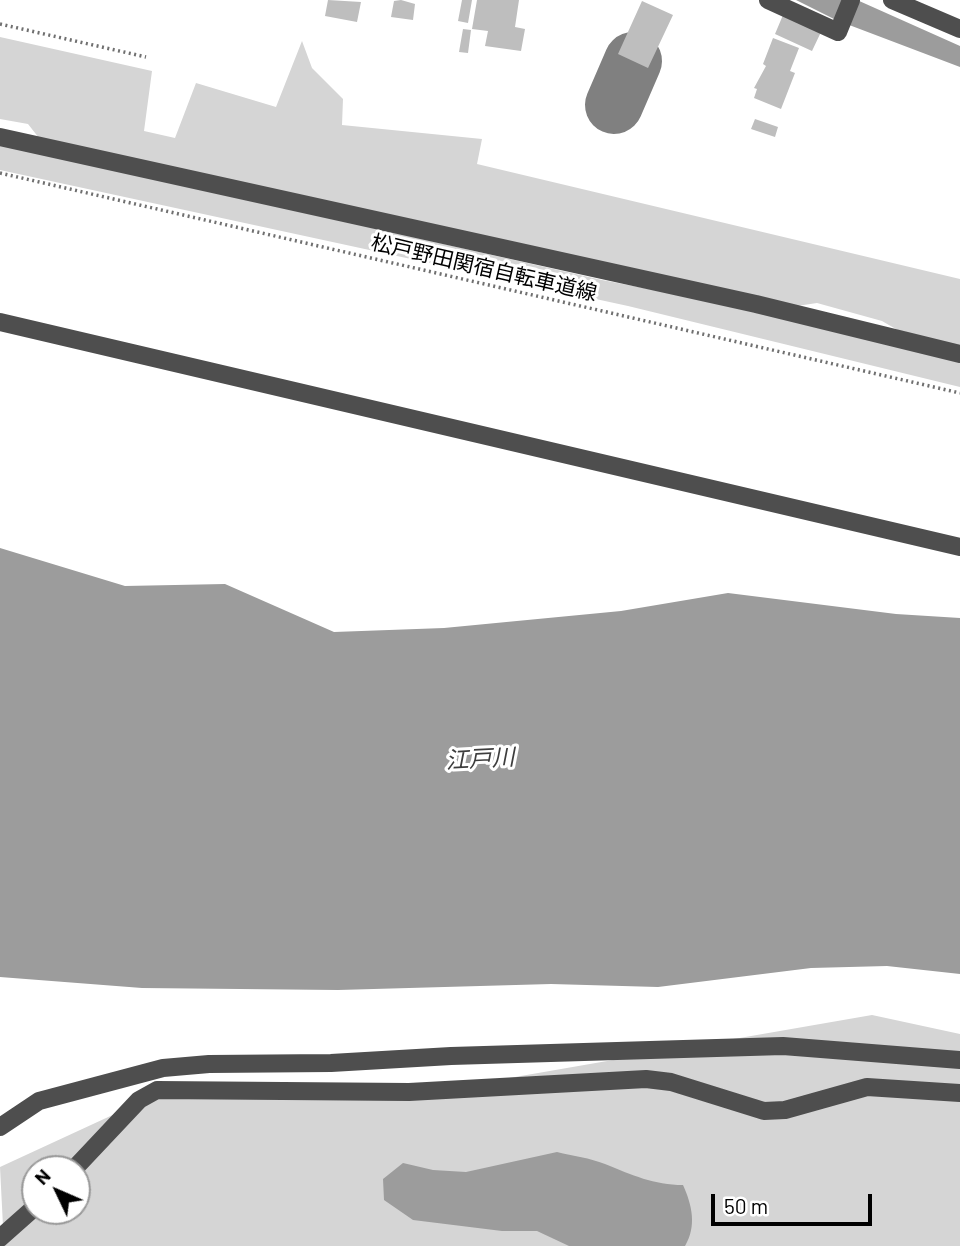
<!DOCTYPE html>
<meta charset="utf-8">
<style>
body{margin:0}
#map{position:relative;width:960px;height:1246px;overflow:hidden;background:#fff;font-family:Barlow,sans-serif}
canvas{display:block}
.north{position:absolute;left:21px;top:1155px;width:70px;height:70px;box-sizing:border-box;background:#fff;border:2px solid #999;border-radius:50%;rotate:314deg;font-size:19px;font-weight:700;line-height:28px;text-align:center;color:#000}
.north::after{content:'';display:block;margin:auto;width:24px;height:32px;background:#000;clip-path:polygon(50% 0,100% 100%,50% 72%,0 100%)}
.scale{position:absolute;left:711px;top:1194px;width:161px;height:32px;box-sizing:border-box;border:4px solid #000;border-top:0;padding-left:9px;font-size:21px;line-height:24px;white-space:nowrap;color:#000;-webkit-text-stroke:5px #fff;paint-order:stroke}
</style>
<div id="map">
<canvas width="960" height="1246"></canvas>
<div class="north">N</div>
<div class="scale">50 m</div>
</div>
<script>
const ctx = document.querySelector('canvas').getContext('2d');
ctx.lineJoin = 'round';
function fillPath(path, color) { ctx.fillStyle = color; ctx.fill(path, 'evenodd'); }
function strokePath(path, color, width, dash) { ctx.strokeStyle = color; ctx.lineWidth = width; ctx.lineCap = dash ? 'butt' : 'round'; ctx.setLineDash(dash || []); ctx.stroke(path); }
function drawText(font, color, halo, rows, align = 'center') {
  ctx.font = font + ' Barlow,"Noto Sans JP",sans-serif'; ctx.lineWidth = 6; ctx.setLineDash([]); ctx.textBaseline = 'middle'; ctx.strokeStyle = halo; ctx.fillStyle = color; for (const [text, x, y, turn = 0] of rows) {
    ctx.save(); ctx.translate(x, y); ctx.rotate((+turn || 0) * Math.PI / 180); ctx.textAlign = isNaN(turn) ? turn : align; if (halo) ctx.strokeText(text, 0, 0); ctx.fillText(text, 0, 0); ctx.restore();
  }
}
fillPath(new Path2D(`
 M0 37 152 71 144 131 175 138 196 83 276 107 302 41 312 68 343 99 342 125 482 139 477 164 960 279V349L908 336 882 321 817 303 790 307 39 138 28 124 0 119Z
 M0 143 602 280 769 312 960 361V387L628 306 0 170Z
 M872 1015 960 1034V1246H4L0 1167 171 1088 446 1089ZM35 1169H77V1211H35Z`), '#d5d5d5');
fillPath(new Path2D(`
 M796 0H857L960 46V67L836 20Z
 M0 548 125 586 225 584 334 632 444 628 621 611 728 593 896 614 960 618V974L887 966 811 968 658 987 551 984 338 990 142 988 0 977Z
 M557 1152C573 1156 590 1158 605 1164 632 1175 654 1185 683 1185 692 1205 697 1226 685 1246H569L537 1231H502L413 1220 384 1200 383 1179 403 1163 433 1170 466 1172Z`), '#9c9c9c');
strokePath(new Path2D(`
 M614 105 633 61`), '#808080', 58);
fillPath(new Path2D(`
 M328 0 361 2 357 22 325 16Z
 M401 0 415 4 413 20 391 17 394 1Z
 M462 0H472L468 23 458 21Z
 M477 0H519L515 27 525 29 521 51 485 46 488 31 472 29Z
 M642 1 673 15 648 68 618 54Z
 M783 15 821 32 812 51 775 34Z
 M463 29 471 30 468 53 459 52Z
 M773 38 799 48 790 71 795 73 781 109 754 98 757 89 754 88 766 66 763 64Z
 M755 119 778 127 775 137 751 129Z`), '#bebebe');
strokePath(new Path2D(`
 M0 24 146 57
 M0 173 960 393`), '#707070', 3.5, [2, 3.5]);
strokePath(new Path2D(`
 M768 0 838 32 851 0
 M892 0 960 29
 M0 137 756 304 960 354
 M0 322 960 547
 M0 1127 39 1101 163 1068 209 1064 331 1063 451 1056 783 1046 960 1060
 M74 1169 139 1100 157 1090 409 1092 646 1079 671 1082 764 1111 785 1110 867 1087 960 1093
 M0 1238 35 1207`), '#4e4e4e', 18);
drawText('21px', '#000', '#fff', [
 ["松戸野田関宿自転車道線",484,268,13]
]);
drawText('italic 23px', '#3d3d3d', '#fff', [
 ["江戸川",480,759,-3]
]);
</script>
